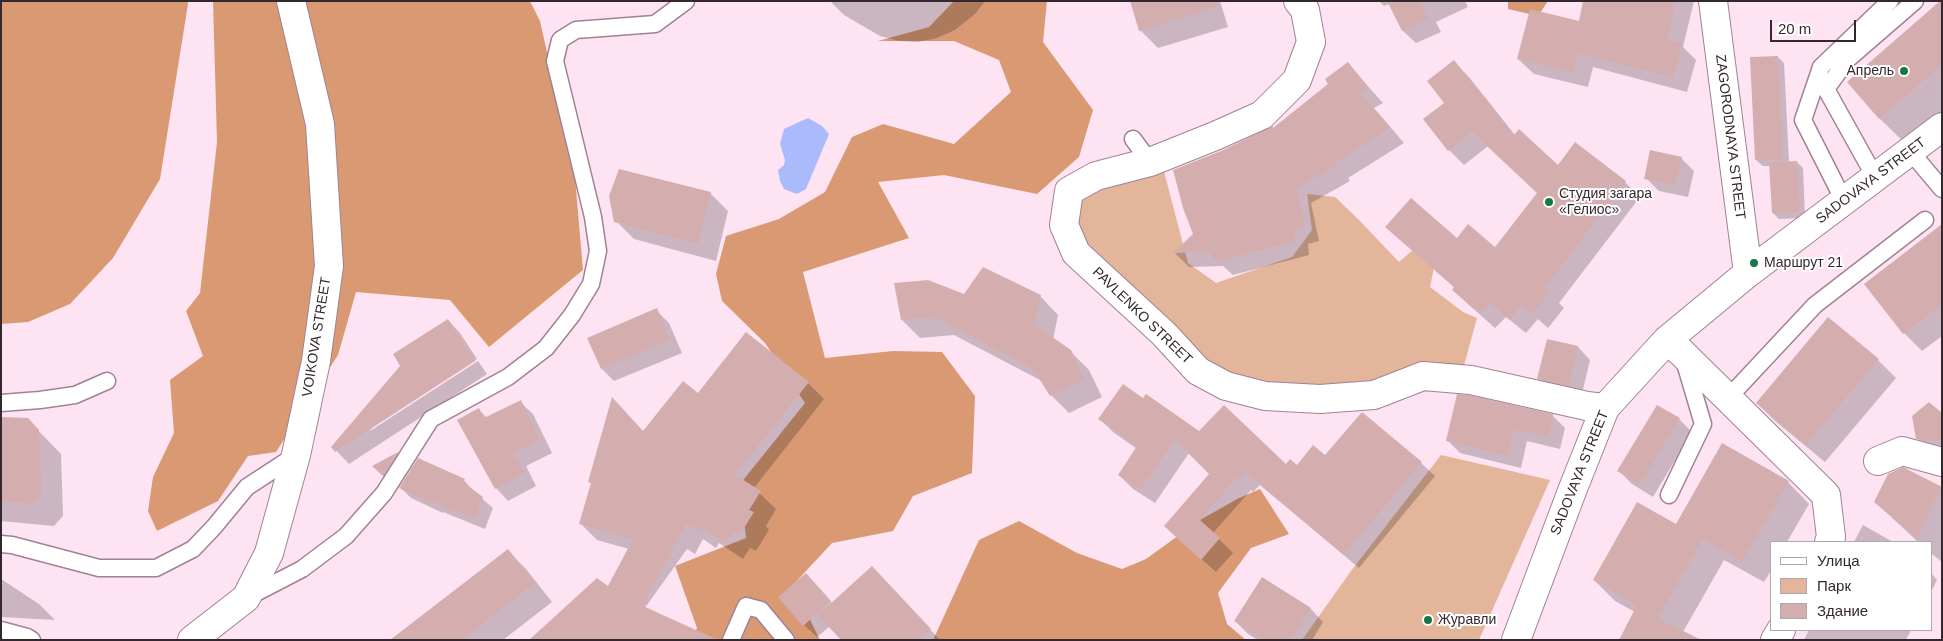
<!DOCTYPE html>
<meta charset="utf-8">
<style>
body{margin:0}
#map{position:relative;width:1943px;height:641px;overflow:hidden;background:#fee3f2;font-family:Helvetica,sans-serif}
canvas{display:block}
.frame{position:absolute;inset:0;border:2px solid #34282f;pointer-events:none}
.legend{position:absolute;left:1770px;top:541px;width:162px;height:90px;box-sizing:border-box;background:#fff;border:1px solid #aea9ac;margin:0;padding:6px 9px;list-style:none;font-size:15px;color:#34282f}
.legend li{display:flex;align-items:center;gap:10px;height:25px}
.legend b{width:25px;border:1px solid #aea9ac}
.scale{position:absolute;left:1770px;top:20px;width:86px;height:22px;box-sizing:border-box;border:2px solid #34282f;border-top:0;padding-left:6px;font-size:15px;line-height:18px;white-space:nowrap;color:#34282f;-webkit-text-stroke:4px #fff;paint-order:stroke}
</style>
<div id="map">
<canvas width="1943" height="641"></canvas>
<div class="frame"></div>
<ul class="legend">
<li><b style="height:6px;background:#fff"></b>Улица</li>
<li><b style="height:14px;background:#e3b59a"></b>Парк</li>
<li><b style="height:14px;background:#d4aeae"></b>Здание</li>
</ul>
<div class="scale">20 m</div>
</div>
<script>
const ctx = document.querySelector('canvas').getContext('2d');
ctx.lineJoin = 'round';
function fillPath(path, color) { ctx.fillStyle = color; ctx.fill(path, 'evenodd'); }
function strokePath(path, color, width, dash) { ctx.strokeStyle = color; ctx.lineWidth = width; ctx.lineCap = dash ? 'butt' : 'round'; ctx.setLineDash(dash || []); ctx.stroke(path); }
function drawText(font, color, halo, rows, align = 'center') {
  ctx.font = font + ' Helvetica,sans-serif'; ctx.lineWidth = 4; ctx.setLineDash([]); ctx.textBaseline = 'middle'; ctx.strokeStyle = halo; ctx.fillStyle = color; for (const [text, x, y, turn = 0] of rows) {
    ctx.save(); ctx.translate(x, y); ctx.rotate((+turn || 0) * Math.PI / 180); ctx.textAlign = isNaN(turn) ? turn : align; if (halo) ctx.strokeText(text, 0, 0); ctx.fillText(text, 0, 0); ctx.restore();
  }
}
fillPath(new Path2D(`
 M1162 164 1188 263 1216 283 1292 257 1312 230 1307 194 1335 197 1358 219 1399 262 1421 243 1437 253 1430 287 1463 312 1477 318 1463 369 1373 386 1268 385 1229 375 1204 360 1083 247 1073 222 1080 195Z
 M1441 455 1550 480 1479 640H1302L1351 571Z`), '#e3b59a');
fillPath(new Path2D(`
 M1 1H188V4L160 179 113 258 70 304 28 322 1 324Z
 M213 1H530L540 21 575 178 583 270 489 347 450 300 356 292 338 355 276 452 248 456 218 501 157 531 148 511 153 477 174 433 170 380 203 356 186 311 200 293 217 142Z
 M954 1H1047L1043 42 1093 110 1079 157 1037 194 944 175 878 182 909 238 803 272 825 358 893 351 942 352 975 396 972 473 913 496 893 531 832 543 793 585 820 640H691L697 628 675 566 746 538 740 484 805 403 765 343 722 301 716 274 726 236 779 219 825 192 852 137 883 124 954 144 1011 92 999 60 954 41H878L929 27Z
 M1508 1H1548L1538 16 1508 9Z
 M1260 489 1289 534 1251 548 1218 593 1227 624 1246 640H933L979 540 1019 521 1077 553 1122 569 1146 559 1200 520 1239 498Z`), '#d99a73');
fillPath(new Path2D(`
 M808 118 822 126 829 134 806 189 797 194 784 189 780 181 778 170 784 165 785 160 780 144 784 129Z`), '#aabbfb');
fillPath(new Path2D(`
 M830 1H985L975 14 955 30 937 38 918 42 899 41 880 36 844 15Z
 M1131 1H1220L1228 27 1158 48 1140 30Z
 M1379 1H1465L1468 7 1436 22 1441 32 1416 43 1403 31 1390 4 1384 6Z
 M1585 1H1694L1683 47 1696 60 1687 92 1593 67 1588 87 1534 74 1518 59 1580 23Z
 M1942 2V115L1907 145 1879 118Z
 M1778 57 1784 63 1789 162H1797L1803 168 1805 218 1779 219 1773 213 1770 166H1763L1756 160Z
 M1454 62 1469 77 1515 135 1558 167 1625 182 1640 197 1559 303 1564 308 1548 328 1538 319 1526 333 1506 317 1495 328 1468 304 1453 290 1455 288 1387 227 1457 239 1495 249 1538 193 1488 146 1464 165 1449 150 1425 119 1446 103Z
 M1348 64 1383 103 1374 108 1404 143 1348 178 1350 181 1311 203 1319 241 1308 244 1309 255 1233 275 1223 266 1189 267 1175 253 1195 235 1274 129 1330 84Z
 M1681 158 1694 171 1688 197 1659 191 1646 178Z
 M710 193 728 211 716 261 634 239 616 221Z
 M1942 231V336L1922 351 1904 333 1866 284Z
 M965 295 1040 296 1058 315 1053 340 1070 351 1089 370 1102 397 1069 413 1051 395 1042 381 954 335 920 338 902 320Z
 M656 310 669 323 682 353 614 381 602 369 589 339Z
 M1828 319 1878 360 1896 378 1825 462 1775 421 1757 403Z
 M448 320 460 333 477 359 373 426 370 431 478 361 487 374 349 464 333 447Z
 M1578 347 1590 360 1581 398 1551 391 1538 378Z
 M808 383 824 399 754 488 776 509 766 526 769 530 756 551 750 548 743 559 719 543 716 548 703 539 695 554 687 549 622 640 608 588 629 549 597 540 581 524 592 484 589 482 644 432 698 395Z
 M1143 399 1199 433 1286 466 1297 467 1325 457 1421 463 1435 476 1359 568 1260 485 1253 492 1251 490 1213 533 1233 553 1216 572 1179 539 1210 474 1189 453 1155 503 1133 489 1119 475 1137 449 1113 432 1100 419Z
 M520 402 533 414 552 453 526 466 536 486 508 501 496 488 479 410 487 418Z
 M1942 414V453L1931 451 1918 438Z
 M1552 415 1565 428 1560 449 1527 441 1521 468 1460 453 1447 440Z
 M1 418 28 420 61 454 63 516 54 526 1 521Z
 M1679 419 1692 432 1653 497 1632 484 1619 471Z
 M398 453 410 465 386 479 374 466Z
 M1903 469 1942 488V562L1932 554V542H1918L1875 502Z
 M464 480 474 492 493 508 485 529 443 512V513L411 498 401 488Z
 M1788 482 1809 504 1787 542H1772V569L1764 582 1724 560 1683 632 1635 612 1615 601 1594 580Z
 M1863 525 1893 542H1854Z
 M508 551 526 569 552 602 503 640H408Z
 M1932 574 1937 580 1932 590Z
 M1 579 39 604 55 620 1 617Z
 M1262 579 1311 609 1323 622 1312 640H1258L1248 634 1235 621Z
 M890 586 940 640H843L830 626 817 637 804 625 818 587 833 604Z
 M1809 630H1911L1906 640H1804Z`), '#0003');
fillPath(new Path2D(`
 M1130 1H1217L1218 7 1139 31Z
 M1387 1H1420L1429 19 1402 31Z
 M1583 1H1676L1667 40 1682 43 1673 78 1578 53 1573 73 1517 59 1530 9 1579 21Z
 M1940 1H1942V65L1879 119 1847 82Z
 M1778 56 1783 159 1755 160 1750 57Z
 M1454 60 1514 135 1519 129 1558 165 1575 142 1626 181 1545 288 1550 292 1533 314 1522 305 1510 320 1490 303 1480 314 1452 290 1454 287 1385 227 1411 198 1457 238 1468 224 1495 247 1537 193 1472 132 1448 151 1423 119 1444 103 1427 81Z
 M1348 62 1369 88 1360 93 1391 128 1335 163 1337 166 1297 188 1305 227 1294 230 1295 241 1217 262 1208 252 1173 253 1193 234 1183 208 1173 170 1221 151 1273 126V128L1328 84 1325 79Z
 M1650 150 1682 157 1675 185 1644 179Z
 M1797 161 1800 212 1772 213 1769 162Z
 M619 169 711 192 698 244 614 222 609 196Z
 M1942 224V305L1903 334 1864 284Z
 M983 267 1041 295 1035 325 1071 350 1085 379 1050 396 1033 369 935 317 901 320 894 283 928 280 964 294Z
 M657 308 670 340 601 369 587 338Z
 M1828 317 1879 359 1806 445 1756 403Z
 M448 319 475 361 335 452 331 447 400 366 393 354Z
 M746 332 809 382 735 475 761 491 749 510 754 512 739 536 733 532 726 543 702 528 700 532 686 524 643 606 718 640H529L597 578 608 586 633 539 605 531V529L603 531 579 524 591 483 588 482 612 397 643 431 683 381 698 393Z
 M1547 339 1578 346 1569 386 1537 379Z
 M1123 384 1143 398 1146 394 1199 431 1224 405 1286 464 1290 459 1297 465 1313 445 1325 455 1362 412 1422 462 1344 555 1245 472 1239 479 1237 477 1200 520 1220 538 1201 560 1164 526 1209 474 1175 440 1140 490 1118 475 1137 446 1098 419Z
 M1457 394 1469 395 1553 414 1548 437 1514 429 1508 456 1446 441Z
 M521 400 540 440 514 453 525 473 495 489 457 420 479 408 484 418Z
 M1929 402 1942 413V440L1925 441 1916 439 1912 416Z
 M1657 405 1680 418 1640 485 1617 471Z
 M1 417 28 418 39 430 42 493 32 504 1 501Z
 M1722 443 1789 481 1742 562 1703 539 1658 618 1701 640H1619L1637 605 1593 580 1637 502 1676 524Z
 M398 452 383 476 372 466Z
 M418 458 465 479 463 482 483 497 474 519 433 502 432 503 399 488Z
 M1903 467 1942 487 1917 538 1874 502 1888 474Z
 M508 549 535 583 462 640H390Z
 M872 566 931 629 919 640H841L818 615Z
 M806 573 831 601 803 626 778 597Z
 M1262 577 1311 608 1291 640H1263L1234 621Z`), '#d4aeae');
const service = new Path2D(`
 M1133 139 1150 162
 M1910 151 1942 189
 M1875 177 1826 89 1848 59 1915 1
 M1844 201 1803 120 1821 67 1890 1
 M1728 398 1815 305 1925 220
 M1 403 40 400 75 395 107 381
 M1669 495 1703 424 1684 360
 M1 544 12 545 99 568H156L193 549 214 527 247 487 296 455
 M248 597 302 569 346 536 384 493 431 419 508 377 546 348 572 315 591 284 598 251 593 217 555 61 560 40 576 30 655 24 686 1
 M1 630 27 637 32 640
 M731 640 746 606 761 610 786 640`);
const minor = new Path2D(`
 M1298 1 1305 10 1311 42 1297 80 1262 115 1215 136 1150 162 1096 176 1069 191 1064 225 1076 253 1164 334 1198 371 1226 386 1265 396 1320 399 1374 395 1423 376 1471 380 1587 406 1605 408
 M1713 1 1748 273
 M1667 340 1681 352 1826 495 1831 537 1829 542
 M1878 461 1902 451 1942 462
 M1516 640 1572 491 1605 408 1667 340 1748 273 1942 127
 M1775 640 1781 630`);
const tertiary = new Path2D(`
 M192 640 246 598 269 553 296 455 316 361 329 266 320 124 291 1`);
strokePath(service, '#a08294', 19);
strokePath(minor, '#a08294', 30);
strokePath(tertiary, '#a08294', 30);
strokePath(service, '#fff', 16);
strokePath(minor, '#fff', 28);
strokePath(tertiary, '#fff', 28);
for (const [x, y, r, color] of [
 [1904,71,5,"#1a754a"],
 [1549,202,5,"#1a754a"],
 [1754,263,5,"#1a754a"],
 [1428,620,5,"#1a754a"]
]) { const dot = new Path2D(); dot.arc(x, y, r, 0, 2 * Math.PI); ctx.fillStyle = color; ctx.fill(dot); strokePath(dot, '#fff', 2); }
drawText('14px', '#34282f', '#fff', [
 ["Апрель",1894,71,"right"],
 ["Студия загара",1559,194],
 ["«Гелиос»",1559,210],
 ["Маршрут 21",1764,263],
 ["Журавли",1438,620]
], 'left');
drawText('14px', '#34282f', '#fff', [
 ["ZAGORODNAYA STREET",1730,137,83],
 ["SADOVAYA STREET",1871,181,-37],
 ["PAVLENKO STREET",1142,316,44],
 ["VOIKOVA STREET",317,337,-81],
 ["SADOVAYA STREET",1580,473,-68]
]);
</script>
